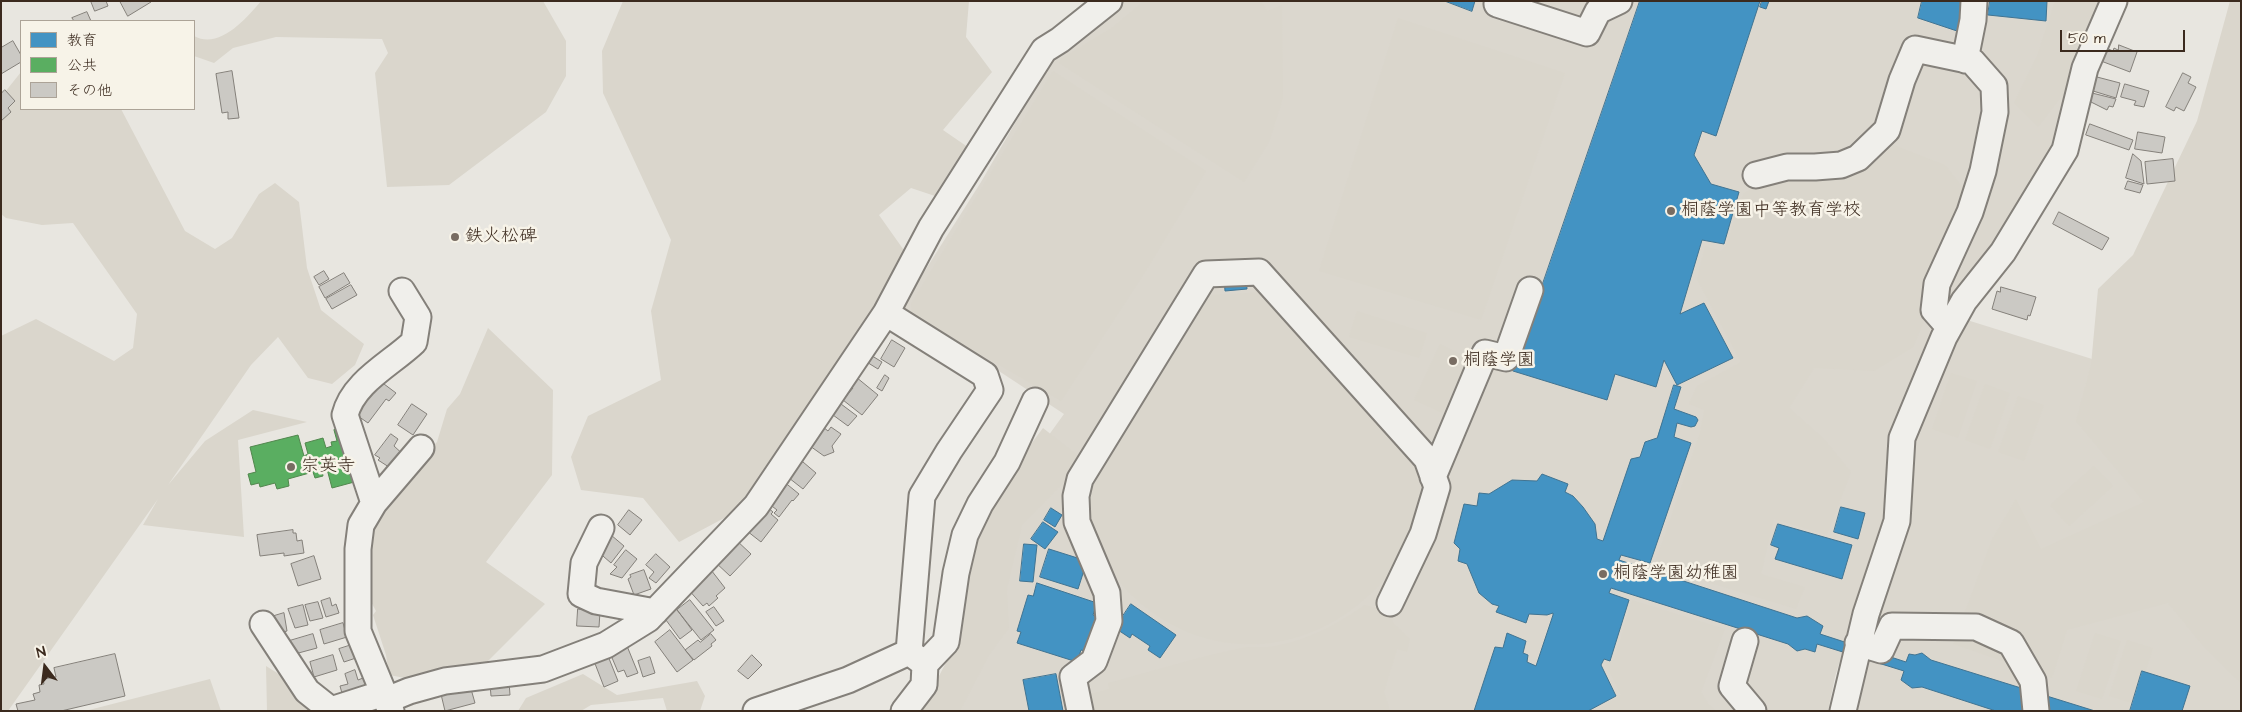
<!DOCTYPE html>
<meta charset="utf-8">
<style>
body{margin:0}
#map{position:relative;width:2242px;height:712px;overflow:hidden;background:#e8e6e0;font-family:"Architects Daughter","Klee One",sans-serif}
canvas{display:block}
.frame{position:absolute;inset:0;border:2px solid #3b2a1e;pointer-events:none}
.legend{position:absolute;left:20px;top:20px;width:175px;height:90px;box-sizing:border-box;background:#f7f3e8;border:1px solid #aca397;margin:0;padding:6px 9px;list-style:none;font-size:15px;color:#3b2a1e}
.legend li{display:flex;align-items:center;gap:10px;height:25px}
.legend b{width:25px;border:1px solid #aca397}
.north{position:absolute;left:20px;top:642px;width:50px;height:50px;-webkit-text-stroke:4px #f7f3e8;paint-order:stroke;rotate:345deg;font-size:14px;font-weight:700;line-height:20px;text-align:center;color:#3b2a1e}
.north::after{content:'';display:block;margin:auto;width:18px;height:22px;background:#3b2a1e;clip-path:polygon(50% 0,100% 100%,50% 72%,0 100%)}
.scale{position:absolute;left:2060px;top:30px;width:125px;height:22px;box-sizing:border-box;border:2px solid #3b2a1e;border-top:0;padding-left:6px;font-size:15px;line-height:18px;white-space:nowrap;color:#3b2a1e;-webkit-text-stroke:4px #f7f3e8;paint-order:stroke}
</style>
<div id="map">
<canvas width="2242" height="712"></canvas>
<div class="frame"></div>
<ul class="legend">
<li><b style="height:14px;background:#4393c3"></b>教育</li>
<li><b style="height:14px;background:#5aae61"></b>公共</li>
<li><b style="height:14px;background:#cbc9c4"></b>その他</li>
</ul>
<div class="north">N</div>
<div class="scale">50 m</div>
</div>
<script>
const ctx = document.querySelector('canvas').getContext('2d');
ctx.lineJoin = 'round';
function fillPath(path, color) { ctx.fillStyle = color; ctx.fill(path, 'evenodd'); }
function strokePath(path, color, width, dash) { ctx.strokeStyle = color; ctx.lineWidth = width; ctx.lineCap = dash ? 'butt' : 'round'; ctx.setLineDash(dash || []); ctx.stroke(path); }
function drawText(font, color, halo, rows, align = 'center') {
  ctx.font = font + ' "Architects Daughter","Klee One",sans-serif'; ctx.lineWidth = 5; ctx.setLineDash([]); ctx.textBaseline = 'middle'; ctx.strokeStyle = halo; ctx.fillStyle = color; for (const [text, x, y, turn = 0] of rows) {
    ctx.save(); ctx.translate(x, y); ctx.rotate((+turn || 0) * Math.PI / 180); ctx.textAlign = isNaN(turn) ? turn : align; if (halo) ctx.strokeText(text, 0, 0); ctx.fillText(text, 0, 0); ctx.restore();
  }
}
fillPath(new Path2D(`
 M1124 1H2098L2069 68 2052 160 1945 309 1888 437 1883 520 1835 677 1828 711H916L964 639 999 504 1064 414 902 307 981 182 1051 61Z
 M1967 320 2137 373 2241 661V711H1851L1911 436 1937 374Z`), '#dbd7ce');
fillPath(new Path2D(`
 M261 1H543L566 41V76L546 112 449 185 387 187 375 73 388 53 382 39 276 37 233 48 214 63 194 56V36C219 50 246 19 261 1Z
 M623 1H969L966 37 992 72 943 130 975 152 944 199 911 188 879 215 908 256 804 448 730 515 679 542 643 498 581 490 571 457 588 416 661 380 651 311 671 240 603 93 602 51Z
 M1144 1H1261L1267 11 1282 5 1283 98 1269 142 1244 182 1059 63 1061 59 1113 27Z
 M2055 1H2099L2070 85 2038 127 2014 103 2037 56Z
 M2230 1H2241V683L2204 647 2168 603 2067 630 2052 678 1953 644 1992 539 2016 499 2041 549 2144 502 2076 421 2091 365 2098 289 2133 255 2197 121Z
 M1398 18 1565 73 1481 320 1319 271Z
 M1053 71 1206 171 1147 269 1061 401 912 314 911 304Z
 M21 72V109H121L185 231 215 249 232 238 259 194 275 183 299 202 307 268 321 310 364 344 355 365 332 384 308 378 278 337 251 365 168 485 205 441 253 410 307 422 238 440 244 537 143 525 158 499 8 711H1V336L36 319 114 361 133 348 137 314 73 223 42 225 6 218 1 214V97Z
 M1881 140 1945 165 1970 197 1921 300 1924 321 1913 347 1874 371 1814 368 1789 408 1824 439 1851 472 1827 535 1774 519 1761 574 1805 587 1796 609 1654 566 1700 433 1704 410 1689 404 1697 386 1741 362 1697 279 1705 246 1721 251 1726 246 1743 194 1756 186Z
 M1264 292 1417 458C1419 465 1421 472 1423 480 1427 501 1414 530 1405 548 1392 573 1381 585 1360 603 1284 666 1181 656 1118 580 1108 567 1088 537 1086 521 1085 510 1088 498 1088 487L1211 295Z
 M1357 311 1427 333 1419 358 1349 337Z
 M488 328 553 390 552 475 486 562 545 604 481 668 421 681 389 675 386 655 373 615 376 611 364 589 371 519 393 487 437 442 447 409 460 394Z
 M1440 344 1468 358 1442 413 1414 400Z
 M1951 373 1977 381 1958 438 1932 429Z
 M1985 384 2010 393 1990 449 1965 440Z
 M2018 396 2044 405 2024 461 1998 452Z
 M1043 428 1081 458 1063 483 1022 525 1007 589 1009 628 989 655 960 711H921L957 641 968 556 983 508Z
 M2094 466 2113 486 2069 526 2050 505Z
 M1632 600 1725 629 1701 692 1709 705 1716 711H1596L1621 695 1605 663 1614 660Z
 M1365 605 1386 611 1395 625 1410 639 1407 652 1397 649 1384 692 1390 711H1087L1083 696 1109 689 1108 683C1153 671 1197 657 1242 648 1250 646 1260 648 1268 647 1305 642 1336 625 1365 605Z
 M2095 633 2121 641 2102 699 2076 691Z
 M2127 640 2153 648 2135 704 2109 696Z
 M266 666 298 686 309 711H267Z
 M583 674 617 695 697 681 705 696 700 711H667L663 698 591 705 581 711H518L526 698Z
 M210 679 221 711H85Z`), '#dad6cc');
const schools = new Path2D(`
 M1445 1H1475L1472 11Z
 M1640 1H1760L1716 136 1702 131 1694 155 1711 184 1739 192 1724 244 1702 240 1680 314 1704 303 1733 358 1677 385 1664 360 1656 387 1615 374 1607 400 1513 371Z
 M1762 1H1769L1766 9 1760 7Z
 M1922 1H1966L1960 32 1918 18Z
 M1990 1H2047L2046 21 1988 15Z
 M1246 276 1247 289 1225 291 1224 278Z
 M1674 385 1681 387 1674 409 1696 417 1698 420 1695 426 1691 427 1677 423 1674 437 1691 443 1650 563 1621 555 1619 560 1797 618 1807 616 1823 626 1820 634 1906 662 1909 654 1915 655 1922 653 1931 660 2095 711H1996L1922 687 1912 688 1901 680 1904 671 1817 644 1815 652 1805 649 1797 651 1788 644 1611 588 1609 593 1629 600 1610 661 1604 659 1601 665 1616 696 1588 711H1474L1495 647 1503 648 1507 633 1526 641 1523 653 1528 655 1527 662 1536 666 1553 615V613L1547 615 1529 614 1526 623 1496 612 1499 606 1492 604 1479 593 1467 564 1458 561 1460 549 1454 543 1464 504 1477 506 1479 493 1489 494 1512 480 1537 481 1542 474 1568 484 1565 492 1573 496 1583 507 1595 524 1597 539 1603 541 1631 459 1640 457 1645 442 1657 438Z
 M1841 507 1865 513 1858 539 1834 532Z
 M1051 508 1062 515 1055 527 1044 520Z
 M1043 522 1058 532 1045 549 1031 539Z
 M1778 524 1852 545 1842 579 1775 559 1779 548 1771 545Z
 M1024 544 1037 545 1033 582 1020 581Z
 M1049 549 1087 561 1078 589 1040 577Z
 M1037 583 1097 603 1093 615 1099 618 1088 652 1081 650 1077 662 1017 643 1021 632 1017 631 1028 595 1033 596Z
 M1131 604 1176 635 1160 658 1148 650 1150 646 1132 634 1130 638 1115 628Z
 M2142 671 2190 686 2182 711H2130Z
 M1056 674 1063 711H1029L1023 680Z`);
fillPath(schools, '#4393c3');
strokePath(schools, '#417492', 1);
const public = new Path2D(`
 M344 427 358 481 332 488 327 469 322 471 323 476 315 478 313 472 288 479 289 486 277 489 275 483 260 487 259 483 251 485 248 474 256 472 250 447 298 435 304 456 308 454 305 443 323 438 326 448 332 446 331 442 337 441 334 430Z`);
fillPath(public, '#5aae61');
strokePath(public, '#51864d', 1);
const building = new Path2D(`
 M91 1H106L108 6 95 11Z
 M120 1H151V2L128 16Z
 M87 12 91 21H74L72 18Z
 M13 41 21 55V62L1 74V48Z
 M2119 45 2137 52 2130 72 2101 61 2106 48 2113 51 2114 48 2118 50Z
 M232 71 239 118 228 119V112L222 113 216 74Z
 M2183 73 2191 77 2188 83 2196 87 2184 111 2176 107 2174 111 2166 107Z
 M2097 77 2120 83 2116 98 2093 91Z
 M2125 84 2149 91 2144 107 2134 105 2136 101 2121 97Z
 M5 90 15 101 8 108 11 112 1 121V94Z
 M2092 93 2116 99 2113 107 2109 106 2107 110 2091 102Z
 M2090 124 2133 140 2129 150 2086 135Z
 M2138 132 2165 137 2162 153 2135 149Z
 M2133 154 2141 161 2144 184 2126 178Z
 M2173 159 2175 181 2147 184 2145 162Z
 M2128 181 2143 185 2140 193 2125 189Z
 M2059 212 2109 238 2102 250 2053 224Z
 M324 271 329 279 319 285 314 277Z
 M344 273 350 283 325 298 319 287Z
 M351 285 357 295 332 309 326 299Z
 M2001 287 2036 297 2030 316 2028 315 2027 320 1992 309 1997 291 2000 292Z
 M892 340 905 348 894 367 881 359Z
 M869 354 882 362 878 369 865 361Z
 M885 375 889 378 882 391 877 388Z
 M856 377 878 395 862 415 843 400 853 388 849 385Z
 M380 381 396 393 389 401 386 399 368 423 355 414Z
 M412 404 427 414 413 435 398 425Z
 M841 404 857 416 848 426 833 415Z
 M823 427 828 431 831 427 841 434 832 446 834 452 824 456 810 446Z
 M391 434 398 439 394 446 406 457 392 469 378 460 380 458 375 455Z
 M803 462 816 473 803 489 789 478Z
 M783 481 799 494 793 501 792 500 779 517 774 513 777 510 768 503Z
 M767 507 773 512 771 514 778 520 761 542 747 531Z
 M629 510 642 520 630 535 618 525Z
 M293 530V533H296L297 541 302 540 304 553 284 556V553L260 556 257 535Z
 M611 535 624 546 611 563 596 550Z
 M735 539 751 554 730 576 714 561Z
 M626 550 637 559 622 578 610 574 617 567 614 565Z
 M656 554 670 567 656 583 649 578 654 572 646 565Z
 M314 556 321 579 298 586 291 564Z
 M708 566 725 588 716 596 718 598 709 606 707 603 703 606 687 588Z
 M644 570 651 589 634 595 628 579 631 577 630 575Z
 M330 598 332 606 336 604 339 613 326 617 321 601Z
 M690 600 714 630 701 640 677 610Z
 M318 602 323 618 310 621 305 605Z
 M303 605 308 625 295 628 288 609Z
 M675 607 692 630 680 639 663 616Z
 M714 607 724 621 716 626 706 612Z
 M578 609 600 612 599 627 577 626Z
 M284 613 287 631 276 634 271 617Z
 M343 623 347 637 324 644 320 630Z
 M670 630 693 660 677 672 655 642Z
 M313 634 317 648 291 655 286 642Z
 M711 634 716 640 711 644 712 646 694 660 685 650 698 640 700 642Z
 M358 643 362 656 344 662 339 649Z
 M627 646 638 673 627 677 624 670 618 672 610 653Z
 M115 654 125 696 61 711H18L16 704 35 700 33 694 40 692 39 685 44 684 43 679 56 677 54 668Z
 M333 655 337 670 314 677 310 662Z
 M752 655 762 665 748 679 738 671Z
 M608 656 618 681 604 687 594 661Z
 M650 657 655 673 643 677 638 661Z
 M355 670 358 680 363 678 367 689 343 697 340 686 348 684 345 674Z
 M469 682 475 703 445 711 440 690Z
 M509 682 510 695 491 696 490 684Z`);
fillPath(building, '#cbc9c4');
strokePath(building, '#84807a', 1);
const minor = new Path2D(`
 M1498 1 1497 4 1587 33 1598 11 1619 1
 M1965 60 1973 20 1974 1
 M1756 175 1787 167H1815L1841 165 1858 158 1887 130 1902 80 1915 49 1972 61 1994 86 1995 112 1983 171 1970 212 1937 284 1934 310 1949 327
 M886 313 985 375 990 390 949 451 922 496 909 652
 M1433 477 1485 353 1506 358 1530 290
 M374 503 345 415C353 382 391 364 414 342L418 317 402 291
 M601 528 584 563 581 594 596 601 655 612
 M263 624 307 691 331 710 384 693
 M1745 641 1732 686 1753 711
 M1858 643 1881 650 1892 626 1976 627 2011 643 2033 681 2036 711
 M925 664 946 642 956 573 965 535 980 504 1007 462 1035 401
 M387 700 409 691 445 681 543 669 606 645 648 619 756 506 886 313 931 228 1044 50 1060 40 1109 1
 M391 711 358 631V549L361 525 374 503 421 448
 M756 711 848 680 909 652
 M904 711 924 685 925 664 913 655
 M1080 711 1073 677 1094 661 1109 621 1107 593 1077 522 1076 496 1080 479 1206 274 1259 272 1427 459 1437 487 1423 534 1390 603
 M1843 711 1866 614 1897 521 1902 438 1944 337 1964 301 2003 252 2065 150 2085 68 2114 1`);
strokePath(minor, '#84807a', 29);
strokePath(minor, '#f0efeb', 25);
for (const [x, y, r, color] of [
 [1671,211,5,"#786c62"],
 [455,237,5,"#786c62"],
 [1453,361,5,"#786c62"],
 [291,467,5,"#786c62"],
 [1603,574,5,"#786c62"]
]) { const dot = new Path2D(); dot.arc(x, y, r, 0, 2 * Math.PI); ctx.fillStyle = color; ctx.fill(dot); strokePath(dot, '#f7f3e8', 2); }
drawText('18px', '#3b2a1e', '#f7f3e8', [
 ["桐蔭学園中等教育学校",1681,211],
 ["鉄火松碑",465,237],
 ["桐蔭学園",1463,361],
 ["宗英寺",301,467],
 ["桐蔭学園幼稚園",1613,574]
], 'left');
</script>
